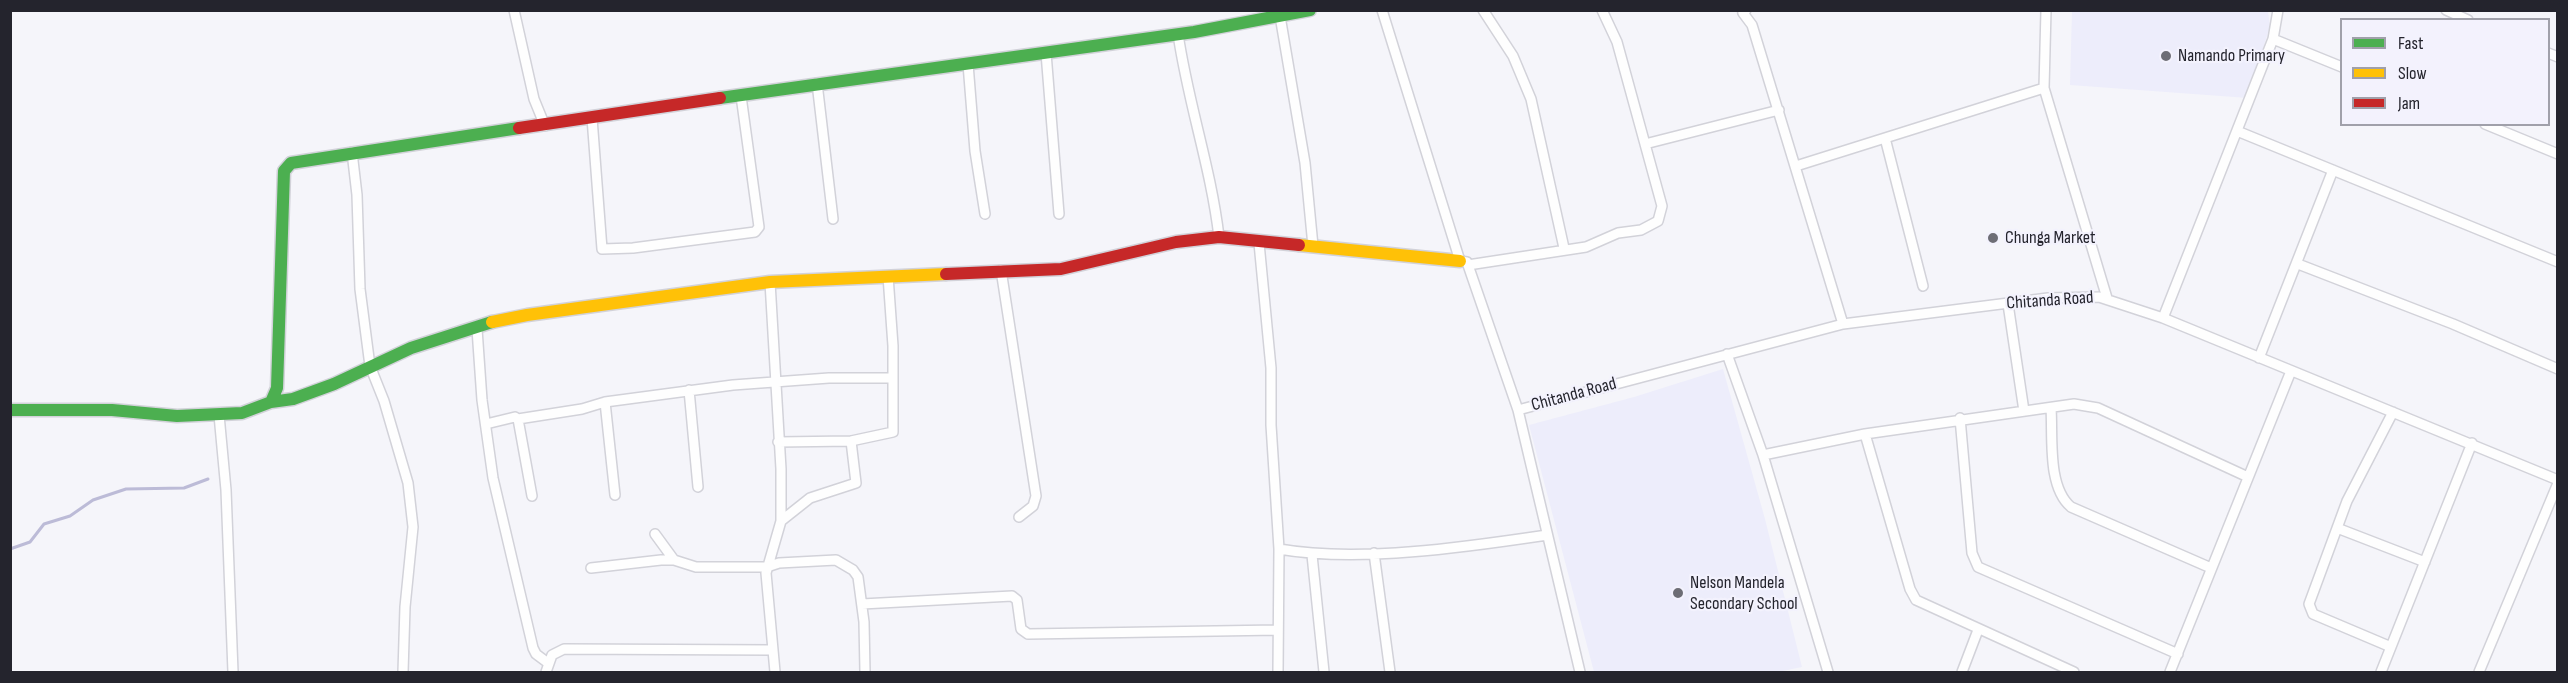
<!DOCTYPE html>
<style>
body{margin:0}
#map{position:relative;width:2568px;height:683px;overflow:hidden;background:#f5f5fa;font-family:"Sofia Sans Condensed",sans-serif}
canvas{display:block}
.frame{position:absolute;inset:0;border:12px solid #24242d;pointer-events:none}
.legend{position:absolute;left:2340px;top:18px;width:210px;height:108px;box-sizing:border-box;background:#f3f2fd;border:2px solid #a0a0aa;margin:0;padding:8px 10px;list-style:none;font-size:18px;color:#24242d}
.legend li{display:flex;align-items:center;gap:12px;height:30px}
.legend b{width:30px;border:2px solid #a0a0aa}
</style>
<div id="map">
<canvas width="2568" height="683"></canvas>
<div class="frame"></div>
<ul class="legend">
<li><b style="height:8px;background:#4caf50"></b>Fast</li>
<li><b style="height:8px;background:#ffc107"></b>Slow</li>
<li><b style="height:8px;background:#c62828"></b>Jam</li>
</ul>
</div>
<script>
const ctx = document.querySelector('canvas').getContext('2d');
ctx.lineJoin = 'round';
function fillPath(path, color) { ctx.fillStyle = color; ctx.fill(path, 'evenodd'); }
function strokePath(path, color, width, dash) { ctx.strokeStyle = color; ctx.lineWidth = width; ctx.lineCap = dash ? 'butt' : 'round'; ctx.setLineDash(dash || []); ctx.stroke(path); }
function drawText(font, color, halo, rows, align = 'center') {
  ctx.font = font + ' "Sofia Sans Condensed",sans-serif'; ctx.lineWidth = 4.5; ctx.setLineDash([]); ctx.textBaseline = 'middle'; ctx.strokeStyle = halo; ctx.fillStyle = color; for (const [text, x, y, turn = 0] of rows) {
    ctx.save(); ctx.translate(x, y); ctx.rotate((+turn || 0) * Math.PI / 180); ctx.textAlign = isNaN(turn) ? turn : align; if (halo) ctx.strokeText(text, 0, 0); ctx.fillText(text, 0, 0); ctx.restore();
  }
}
fillPath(new Path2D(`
 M2072 11H2268L2270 26 2248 98 2070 85Z
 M1723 369 1765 519 1802 667 1778 672H1594L1529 425 1634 397Z`), '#ededfb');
strokePath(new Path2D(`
 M10 549 30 542 44 524 70 516 93 500 126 489 184 488 208 479`), '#bcbbd7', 3);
const street = new Path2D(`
 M514 10 534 99 545 126
 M1382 10 1460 261 1467 262 1468 265 1518 410 1580 672
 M1483 10 1513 56 1531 99 1564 248
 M1746 10 1743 13 1752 25 1843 324
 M2046 10 2044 88 2107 298
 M2446 10 2468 20
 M1280 16 1305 163 1313 246
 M1178 34C1188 103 1211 168 1219 237
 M2273 39 2342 67
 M1046 53 1059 214
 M2548 53 2558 57
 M968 64 975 151 985 214
 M817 83 833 219
 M592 118 602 249 633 248 755 232 759 227 741 96
 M2485 124 2558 154
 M2237 131 2558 262
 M1885 138 1923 286
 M1645 144 1779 110
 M352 152 357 195 360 289 370 366 384 401 408 483 413 527 405 607 403 672
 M1796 166 2044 88
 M1259 243 1271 368V425L1279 549 1278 672
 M2298 264 2453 324 2558 369
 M1468 265 1586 247 1618 233 1641 230 1658 221 1662 206 1617 42 1602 10
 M1001 270 1036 496 1033 506 1019 517
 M770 282 781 469V521L766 573 775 672
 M2008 304 2024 411
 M2163 318 2273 39 2278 10
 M477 329 482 400 493 478 533 648 536 654 548 663
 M1727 354 1763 455 1828 672
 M2259 358 2333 170
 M689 390 698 487
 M605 402 615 495
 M2051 408C2053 437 2047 487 2071 507L2211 568
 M1518 410 1843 324 2048 298 2099 297 2163 318 2558 480
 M219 415 226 490 233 672
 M1960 418 1972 553 1978 567 2178 654
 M518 419 532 496
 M486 424 515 417 518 419 582 409 605 402 733 385 829 378H893
 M1865 434 1910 589 1916 600 2074 672
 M778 442 851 441 893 432V346L888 276
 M1763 455 1865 434 2074 404 2098 408 2248 477
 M781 521 810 498 856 483 851 441
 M2337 528 2425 562
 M655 534 674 560
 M1279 549C1359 563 1466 547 1547 535
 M1374 553 1390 672
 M1312 555 1324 672
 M591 568 661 560H674L696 567H767L779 563 836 560 853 570 858 577 864 622 865 672
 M862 604 1012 596 1017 600 1021 629 1028 634 1278 630
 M2391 647 2313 614 2309 604 2347 501 2393 412
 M546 672 552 655 564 649 773 650
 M1962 672 1978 630
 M2170 672 2291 371
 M2381 672 2472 443
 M2479 672 2558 483`);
const fast = new Path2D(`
 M720 98 1194 32 1310 10
 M271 402 277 388 284 171 291 163 519 128
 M10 410H112L177 416 242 413 271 402 293 399 334 384 411 348 492 322`);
const slow = new Path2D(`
 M1299 245 1460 261
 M492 322 527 315 770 282 946 274`);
const jam = new Path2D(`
 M519 128 720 98
 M946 274 1061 269 1176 242 1219 237 1299 245`);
strokePath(street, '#d2d2d9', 12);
strokePath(fast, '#d2d2d9', 15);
strokePath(slow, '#d2d2d9', 15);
strokePath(jam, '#d2d2d9', 15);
strokePath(street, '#fefefe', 9);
strokePath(fast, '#4caf50', 12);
strokePath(slow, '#ffc107', 12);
strokePath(jam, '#c62828', 12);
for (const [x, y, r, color] of [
 [2166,56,6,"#6d6d75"],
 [1993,238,6,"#6d6d75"],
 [1678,593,6,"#6d6d75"]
]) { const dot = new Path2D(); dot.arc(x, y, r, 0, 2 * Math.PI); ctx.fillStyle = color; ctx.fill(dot); strokePath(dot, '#f3f2fd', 2); }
drawText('18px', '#24242d', '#f3f2fd', [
 ["Namando Primary",2178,56],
 ["Chunga Market",2005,238],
 ["Nelson Mandela",1690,583],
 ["Secondary School",1690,604]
], 'left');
drawText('18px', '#24242d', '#f3f2fd', [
 ["Chitanda Road",2050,301,-4],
 ["Chitanda Road",1574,395,-15]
]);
</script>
